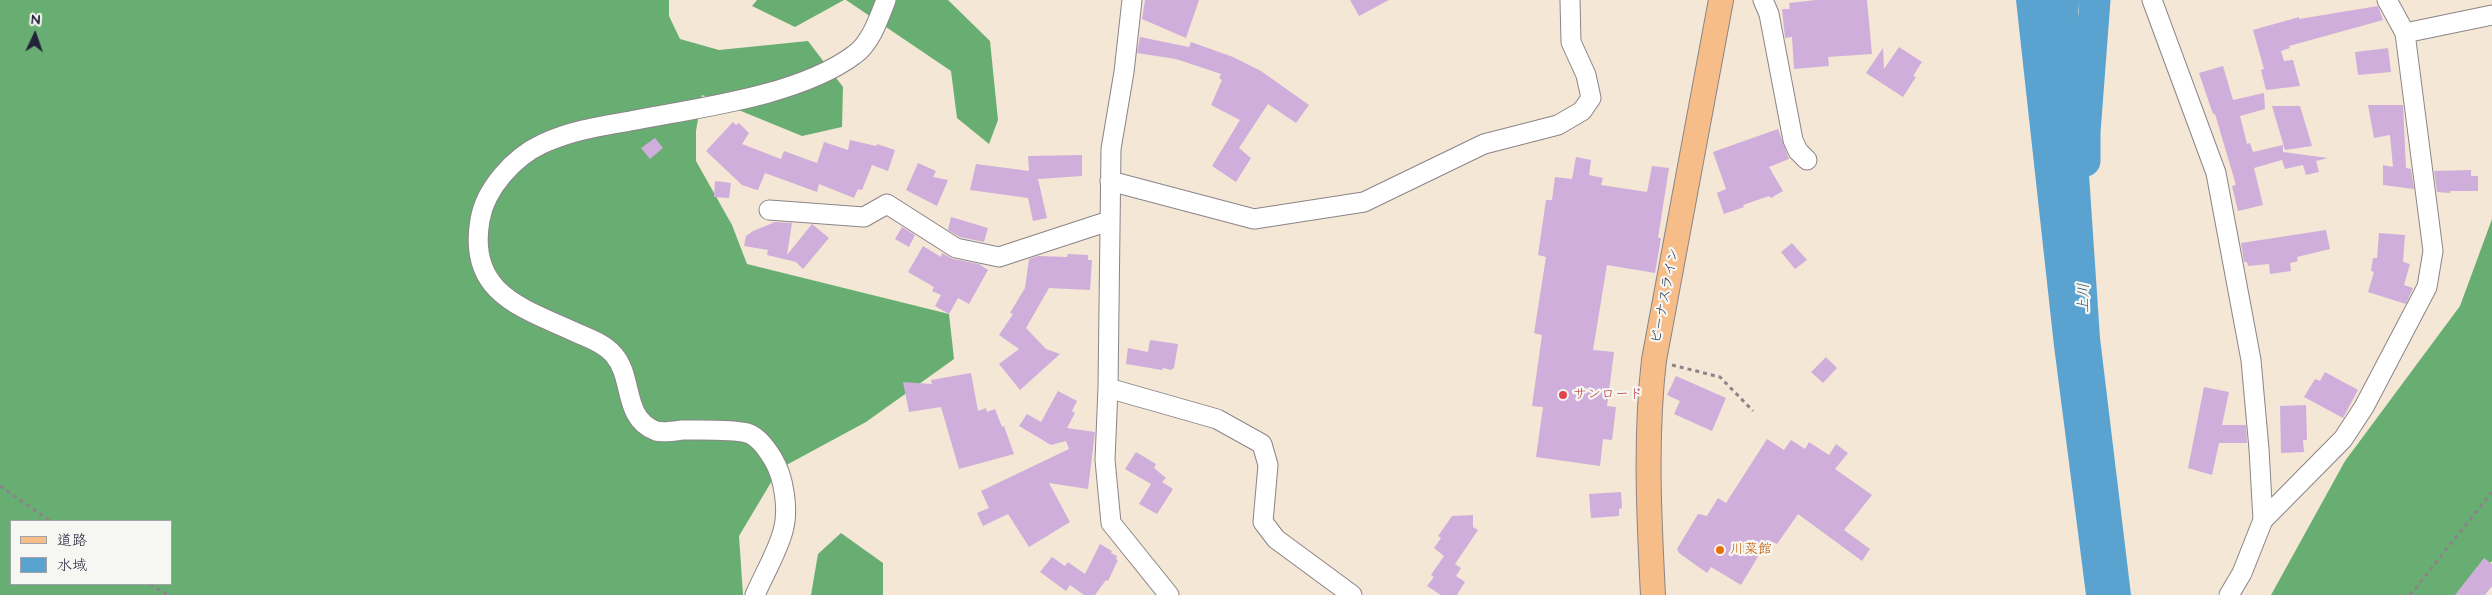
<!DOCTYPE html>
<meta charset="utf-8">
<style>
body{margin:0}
#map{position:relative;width:2492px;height:595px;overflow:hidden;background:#f4e7d5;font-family:"Architects Daughter","Klee One",sans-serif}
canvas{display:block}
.legend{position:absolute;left:10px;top:520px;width:162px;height:65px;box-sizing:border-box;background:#f6f6f2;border:1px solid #a1a1a9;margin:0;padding:6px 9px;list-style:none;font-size:15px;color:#22223b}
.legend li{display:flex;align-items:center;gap:10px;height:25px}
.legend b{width:25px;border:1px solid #a1a1a9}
.north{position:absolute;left:10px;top:10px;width:50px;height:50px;-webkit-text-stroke:4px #f6f6f2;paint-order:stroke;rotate:3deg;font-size:14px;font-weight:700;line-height:20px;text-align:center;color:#22223b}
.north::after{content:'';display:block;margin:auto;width:18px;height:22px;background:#22223b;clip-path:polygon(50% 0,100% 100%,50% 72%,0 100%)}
</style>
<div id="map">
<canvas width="2492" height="595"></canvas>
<ul class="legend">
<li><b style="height:6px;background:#f7bd88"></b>道路</li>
<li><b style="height:14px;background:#5aa3d1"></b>水域</li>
</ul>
<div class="north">N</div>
</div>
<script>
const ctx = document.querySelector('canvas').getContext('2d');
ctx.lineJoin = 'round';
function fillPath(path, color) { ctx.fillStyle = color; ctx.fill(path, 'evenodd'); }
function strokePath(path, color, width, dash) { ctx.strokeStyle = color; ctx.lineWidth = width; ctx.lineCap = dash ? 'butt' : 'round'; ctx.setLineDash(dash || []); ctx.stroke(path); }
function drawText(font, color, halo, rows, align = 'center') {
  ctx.font = font + ' "Architects Daughter","Klee One",sans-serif'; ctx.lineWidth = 4.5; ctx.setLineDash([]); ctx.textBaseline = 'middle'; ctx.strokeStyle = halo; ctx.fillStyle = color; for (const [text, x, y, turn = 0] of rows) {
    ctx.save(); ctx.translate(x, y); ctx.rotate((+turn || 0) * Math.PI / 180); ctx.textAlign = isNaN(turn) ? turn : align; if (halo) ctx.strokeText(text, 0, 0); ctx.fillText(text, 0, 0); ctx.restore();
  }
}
fillPath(new Path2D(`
 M0 0H669V16L680 39 719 50 808 41 843 87 842 127 802 136 702 95 696 131V161L732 225 747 264 949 314 954 359 866 422 779 469 739 536 743 595H0ZM11 521H171V584H11Z
 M757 0H844L795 27 752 6Z
 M846 0H948L990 41 998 120 989 144 957 118 951 71Z
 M2492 219V561L2461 595H2271L2345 461 2460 306Z
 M841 533 883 563V595H811L818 554Z`), '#68ae73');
fillPath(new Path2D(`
 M2016 0H2080L2078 11 2100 338 2131 595H2086L2054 346Z`), '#5aa3d1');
strokePath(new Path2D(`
 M2085 161V132L2095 0`), '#5aa3d1', 31);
fillPath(new Path2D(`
 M1145 0H1199L1186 38 1142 19Z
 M1350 0H1389L1359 16Z
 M1816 0H1867L1872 54 1828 57 1829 66 1794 69 1792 37 1785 38 1782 9H1790L1789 3Z
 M2378 6 2383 20 2289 46 2290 48 2281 51 2284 61 2293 60 2300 86 2266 90 2261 70 2264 69 2253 30 2299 17V19Z
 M1140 37 1189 47 1191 42 1233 57 1261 71 1309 105 1296 123 1268 104 1239 148 1251 158 1236 182 1212 166 1240 120 1211 105 1222 80 1219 78 1221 74 1176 59 1137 53Z
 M1899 47 1922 62 1913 76 1916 77 1903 97 1866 73 1883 48 1884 69Z
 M2388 48 2391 72 2358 75 2355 52Z
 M2223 66 2233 100 2264 93 2265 109 2240 116 2247 144 2250 143 2253 152 2283 145V152L2328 158 2316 161 2319 172 2306 175 2303 165 2285 169 2282 160 2254 168 2263 205 2238 211 2232 186 2236 185 2215 114H2213L2199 73Z
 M2368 105H2403L2406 168 2411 169 2414 189 2383 185V165L2393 167 2390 135 2374 138Z
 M2272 106H2300L2312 146 2285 150Z
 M733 122 736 125 739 123 749 133 742 144 781 159 784 151 817 163 824 142 848 150 850 140 876 146 877 144 895 150 888 171 872 165 862 190 858 189 854 198 819 184 817 192 765 173 758 190 754 189 742 185 706 151Z
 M1778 129 1789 159 1769 167 1783 191 1771 198 1769 196 1743 205 1744 207 1724 214 1717 193 1726 189 1713 152Z
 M655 138 663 148 650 159 641 148Z
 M1082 155V176L1038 179 1047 218 1033 221 1028 198 970 190 976 164 1029 171 1028 156Z
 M1576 157 1591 160 1589 175 1603 178 1601 185 1647 192 1652 166 1669 168 1658 238H1661L1655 273 1607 265 1593 350 1614 352 1607 406 1616 407 1612 440 1603 439 1600 466 1536 457 1543 407 1532 406 1542 335 1534 333 1546 257 1538 255 1546 200H1552L1555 177 1572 179Z
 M918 163 936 171 933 177 948 180 937 206 906 190Z
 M2471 170V176H2478V191H2450V193L2437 192 2434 171Z
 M715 181 731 183 729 198 714 197Z
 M951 217 988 228 984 242 960 237 948 230Z
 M775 222 792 223 787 255 812 224 829 238 803 269 796 262 767 255 768 250 744 246 746 236 753 231Z
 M902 227 915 235 909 247 895 239Z
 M2326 230 2330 249 2297 257 2298 261 2290 263 2291 271 2270 274 2269 264 2248 266 2247 262H2244L2241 243Z
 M2379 233 2405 235 2403 262 2410 264 2404 285 2413 288 2406 304 2368 292 2374 272 2371 271 2373 258H2377Z
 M1792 243 1807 260 1795 269 1781 252Z
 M923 246 941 257 942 253 953 259 979 264 988 270 969 304 958 298 949 314 935 306 941 295 932 291 934 287 908 272Z
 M1068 254 1088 255V260H1092L1090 290 1049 288 1026 328 1046 349 1060 354 1020 390 999 364 1019 349 999 335 1013 314 1010 313 1025 288 1029 259 1038 256 1067 257Z
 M1150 340 1178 344 1174 368 1171 370 1163 368 1162 370 1126 364 1128 348 1148 352Z
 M1826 357 1837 368 1823 383 1811 372Z
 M2325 372 2358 390 2343 418 2304 397 2315 379 2320 381Z
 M971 373 978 411 986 408 987 412 995 409 1002 427 1004 426 1014 454 959 469 941 407 909 412 903 382 932 384 931 380Z
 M1676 376 1726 398 1712 431 1674 414 1680 401 1667 395Z
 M2204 387 2229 392 2222 425H2246L2247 443H2219L2212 475 2188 468Z
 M1058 391 1077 401 1072 411 1075 413 1067 428 1095 432 1088 489 1049 483 1070 522 1029 547 1008 514 983 526 977 513 989 508 981 491 1069 449 1066 441 1051 445 1019 426 1027 414 1041 422Z
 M2306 405 2307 440H2303L2304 452 2281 453 2280 406Z
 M1767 439 1784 450 1791 440 1805 449 1809 442 1829 455 1836 444 1848 453 1835 469 1872 495 1844 530 1870 549 1862 561 1798 514 1777 544 1768 540 1741 585 1711 567 1707 573 1679 553 1677 549 1698 514 1707 516 1718 498 1726 503Z
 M1136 452 1156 464 1154 468 1166 478 1162 482 1173 489 1157 514 1139 504 1151 484 1125 469Z
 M1621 492 1622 508 1619 509V516L1591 518 1589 494Z
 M1473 515V527L1478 530 1455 564 1461 568 1456 576 1465 582 1457 595H1441L1427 586 1434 577 1431 575 1444 556 1434 548 1441 538 1438 536 1452 516Z
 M1100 544 1112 551 1111 553 1117 556 1116 559 1118 560 1108 581 1106 580 1095 595H1084L1070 585 1066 591 1040 572 1052 557 1065 566 1068 562 1085 574Z
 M2484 558 2492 564V586L2485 595H2455Z`), '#d0aedb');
const minor = new Path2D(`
 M1132 0 1124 72 1111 149 1108 388 1105 460 1111 523 1169 595
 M1763 0 1769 14 1793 140 1798 151 1807 160
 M2152 0 2216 173 2251 360 2259 449 2263 520 2242 573 2229 595
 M2405 33 2492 15
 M1110 181 1254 219 1364 202 1484 144 1558 125 1582 111 1591 98 1586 75 1571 42 1570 0
 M769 210 864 217 887 204 956 248 999 257 1109 221
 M1108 388 1217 419 1262 444 1268 465 1263 522 1276 539 1352 595
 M2263 520 2343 439 2364 407 2427 287 2433 251 2405 33 2387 0
 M755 595C764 574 777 553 783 531 789 510 784 477 773 459 767 449 758 436 747 433 733 429 697 430 682 430 675 431 663 433 656 431 622 418 634 378 614 355 605 344 589 338 577 333 523 308 467 294 480 220 485 189 514 157 542 144 569 131 600 126 630 121 697 108 799 96 854 55 871 43 879 18 886 0`);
const major = new Path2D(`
 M1653 595C1649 518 1645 437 1654 360L1721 0`);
strokePath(minor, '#8b8488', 21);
strokePath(major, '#8b8488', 26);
strokePath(new Path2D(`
 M1672 365 1720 377 1753 411
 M0 486 50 521
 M150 584 168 595
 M2410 595 2492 492`), '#8b8488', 3, [4, 4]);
strokePath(minor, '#fff', 19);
strokePath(major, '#f7bd88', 24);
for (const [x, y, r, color] of [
 [1563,395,5,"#e0444e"],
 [1720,550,5,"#e8710a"]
]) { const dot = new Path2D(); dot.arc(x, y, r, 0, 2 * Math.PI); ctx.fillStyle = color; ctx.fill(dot); strokePath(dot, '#f6f6f2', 2); }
drawText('14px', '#22223b', '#f6f6f2', [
 ["ビーナスライン",1666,296,-79]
]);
drawText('14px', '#be3a42', '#f6f6f2', [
 ["サンロード",1573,395]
], 'left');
drawText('14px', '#c56008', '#f6f6f2', [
 ["川菜館",1730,550]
], 'left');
drawText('italic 15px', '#385677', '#f6f6f2', [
 ["上川",2085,298,-90]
]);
</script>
